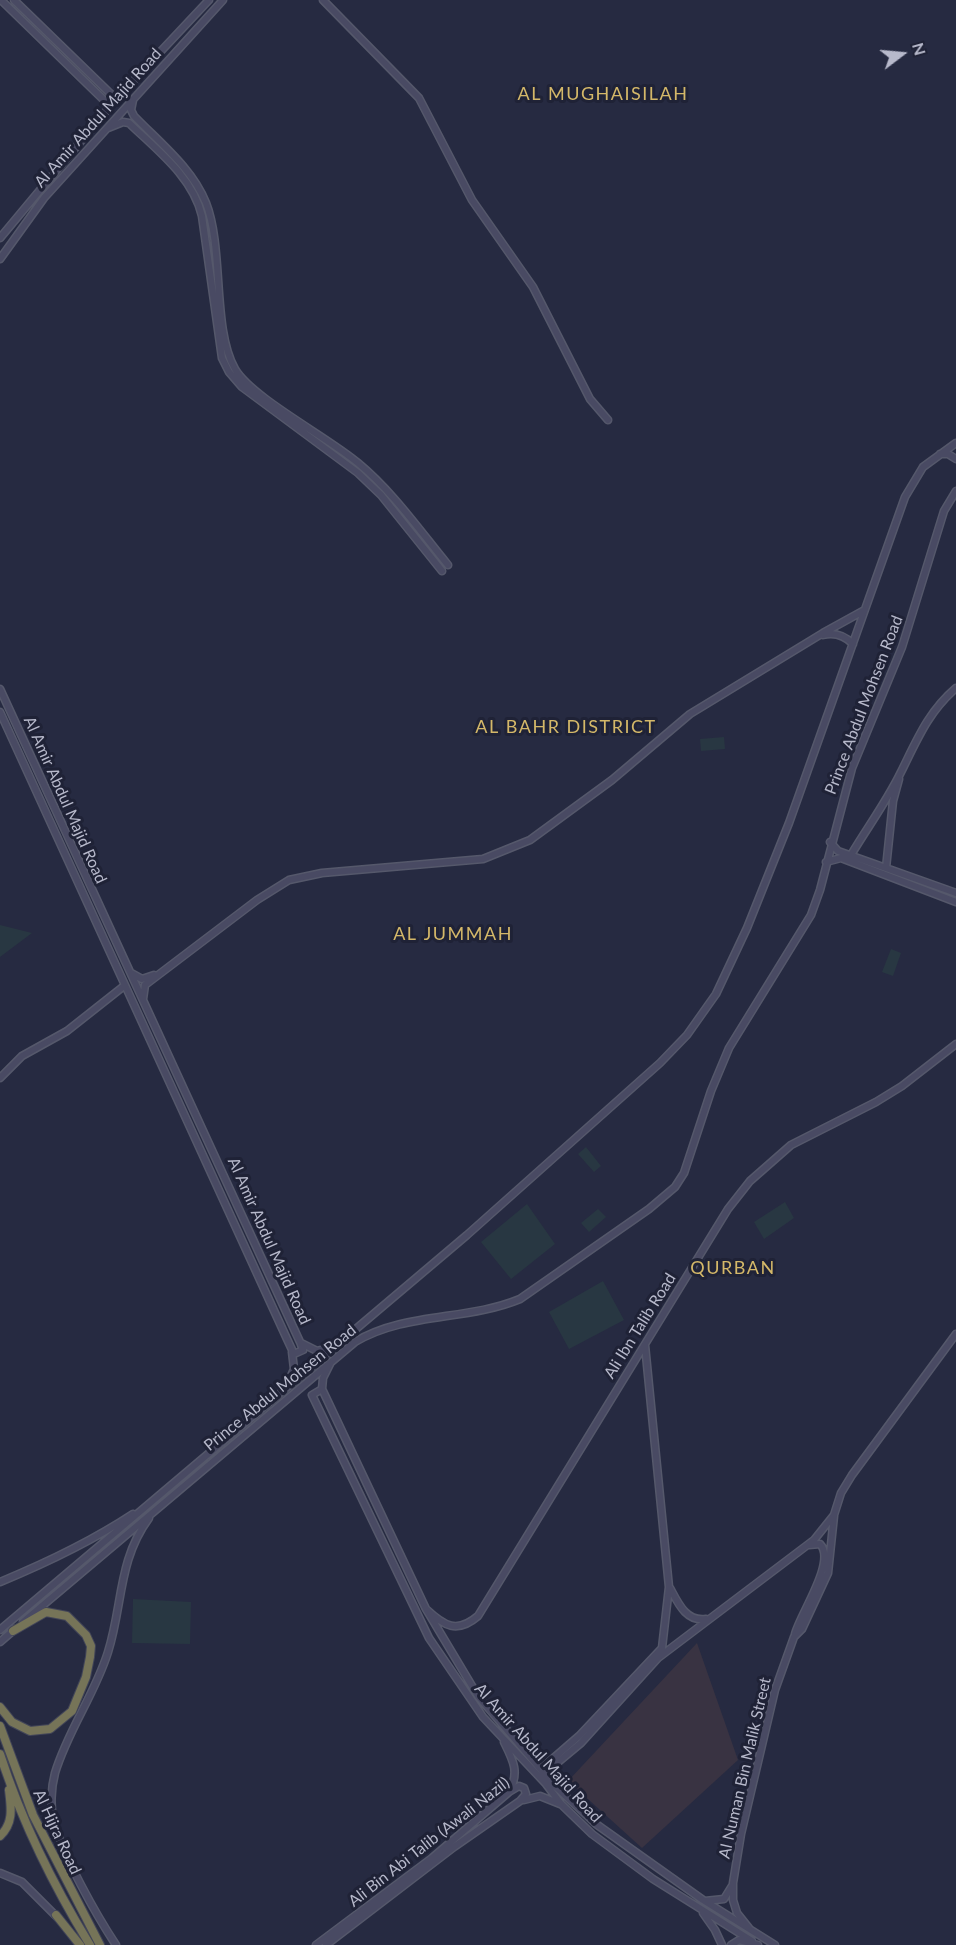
<!DOCTYPE html>
<style>
body{margin:0}
#map{position:relative;width:956px;height:1945px;overflow:hidden;background:#262a41;font-family:Lato,sans-serif}
canvas{display:block}
.north{position:absolute;left:872px;top:24px;width:60px;height:60px;-webkit-text-stroke:4px #1f2236;paint-order:stroke;rotate:74deg;font-size:16px;font-weight:700;line-height:24px;text-align:center;color:#b7b9cb}
.north::after{content:'';display:block;margin:auto;width:21px;height:27px;background:#b7b9cb;clip-path:polygon(50% 0,100% 100%,50% 72%,0 100%)}
</style>
<div id="map">
<canvas width="956" height="1945"></canvas>
<div class="north">N</div>
</div>
<script>
const ctx = document.querySelector('canvas').getContext('2d');
ctx.lineJoin = 'round';
function fillPath(path, color) { ctx.fillStyle = color; ctx.fill(path, 'evenodd'); }
function strokePath(path, color, width, dash) { ctx.strokeStyle = color; ctx.lineWidth = width; ctx.lineCap = dash ? 'butt' : 'round'; ctx.setLineDash(dash || []); ctx.stroke(path); }
function drawText(font, color, halo, rows, align = 'center') {
  ctx.font = font + ' Lato,sans-serif'; ctx.lineWidth = 6; ctx.setLineDash([]); ctx.textBaseline = 'middle'; ctx.strokeStyle = halo; ctx.fillStyle = color; for (const [text, x, y, turn = 0] of rows) {
    ctx.save(); ctx.translate(x, y); ctx.rotate((+turn || 0) * Math.PI / 180); ctx.textAlign = isNaN(turn) ? turn : align; if (halo) ctx.strokeText(text, 0, 0); ctx.fillText(text, 0, 0); ctx.restore();
  }
}
fillPath(new Path2D(`
 M697 1643 738 1760 642 1848 568 1781Z`), '#393342');
fillPath(new Path2D(`
 M724 737 725 749 701 751 700 739Z
 M0 925 32 933 0 957Z
 M891 949 901 953 893 976 882 972Z
 M586 1147 601 1166 594 1172 578 1154Z
 M785 1202 794 1218 764 1239 754 1222Z
 M527 1204 555 1244 511 1279 481 1242Z
 M598 1209 606 1217 589 1232 581 1223Z
 M603 1281 624 1320 569 1349 549 1312Z
 M133 1599 191 1602 190 1644 132 1643Z`), '#283742');
const secondary = new Path2D(`
 M1 0 110 106
 M14 0 116 99
 M323 0 419 98 472 200 533 287 590 399 608 420
 M133 100 131 110 134 116C160 143 192 168 206 203 224 249 212 329 235 369 252 398 329 438 358 463 393 492 420 531 448 565
 M108 128 123 122 129 123C157 150 193 177 202 216L222 358 229 372 242 387 358 473 381 495 442 571
 M0 238 116 99 209 0
 M0 259 44 198 223 0
 M940 454H948L956 459
 M823 635C835 632 845 636 853 644
 M0 689 300 1342 303 1350 294 1354 287 1339 0 712
 M830 842 838 851 956 893
 M851 855C867 828 887 801 901 772 917 740 928 712 956 688
 M826 862 841 858 956 902
 M886 868 893 801 899 779
 M131 973 142 979 154 975
 M143 999 145 985 257 900 289 880 322 873 483 859 530 840 612 780 690 714 823 633 863 611
 M0 1078 22 1056 67 1031 124 986
 M301 1343 317 1351 330 1348
 M330 1364 323 1378 322 1389 426 1609 478 1696 555 1786 596 1824 703 1900 775 1945
 M288 1383 294 1369 292 1352
 M322 1389 312 1395 429 1638 483 1717 546 1784 561 1804 592 1834 653 1879 752 1941
 M0 1582C46 1563 92 1541 133 1514
 M670 1588C678 1603 686 1622 706 1619
 M426 1609C444 1626 457 1634 478 1616L728 1209 750 1181 791 1145 876 1102 902 1086 956 1044
 M23 1622 355 1342C405 1312 467 1321 520 1299L649 1209 675 1187 684 1173 711 1091 729 1048 811 915 820 890 852 768 902 647 944 511 956 491
 M0 1630 467 1235 660 1063 687 1035 716 994 747 928 789 823 905 497 923 467 956 443
 M795 1634C800 1614 837 1561 820 1544L809 1545
 M0 1642 15 1629
 M504 1742C513 1760 520 1773 509 1791
 M541 1769 579 1736 662 1648 669 1587 645 1345
 M545 1773 581 1743 658 1658 814 1540 834 1515 841 1493 852 1475 956 1334
 M524 1800 540 1796 560 1804
 M0 1873 22 1882 58 1918
 M705 1901 724 1899 732 1886
 M703 1913 715 1930 722 1945
 M749 1928 737 1913 733 1900V1883L741 1834 775 1690 794 1637 802 1629 828 1573 834 1516
 M116 1945C95 1913 65 1859 54 1823 50 1808 51 1788 55 1773 68 1730 95 1694 108 1652 123 1604 118 1560 149 1518
 M316 1945 432 1858 509 1792 519 1786 524 1788 526 1794 520 1801 454 1847 326 1945
 M731 1945 739 1940 758 1945`);
const motorway = new Path2D(`
 M0 1707 12 1722 30 1731 50 1729 72 1711 86 1677 90 1657 91 1646 86 1635 67 1616 46 1612 13 1631
 M0 1726 33 1815 100 1945
 M0 1754C22 1822 53 1885 90 1945
 M0 1836C14 1823 11 1807 9 1790
 M56 1915 80 1945`);
strokePath(secondary, '#55586b', 9);
strokePath(motorway, '#424558', 10);
strokePath(secondary, '#494a63', 6);
strokePath(motorway, '#767458', 8);
drawText('16px', '#b7b9cb', '#1f2236', [
 ["Al Amir Abdul Majid Road",98,118,-48],
 ["Prince Abdul Mohsen Road",864,705,-69],
 ["Al Amir Abdul Majid Road",65,800,66],
 ["Al Amir Abdul Majid Road",269,1241,66],
 ["Ali Ibn Talib Road",640,1326,-58],
 ["Prince Abdul Mohsen Road",280,1388,-39],
 ["Al Amir Abdul Majid Road",538,1753,48],
 ["Al Numan Bin Malik Street",745,1768,-77],
 ["Al Hijra Road",57,1832,65],
 ["Ali Bin Abi Talib (Awali Nazil)",429,1842,-38]
]);
ctx.letterSpacing = '1.5px';
drawText('18px', '#d4b869', '#1f2236', [
 ["AL MUGHAISILAH",603,94],
 ["AL BAHR DISTRICT",566,727],
 ["AL JUMMAH",453,934],
 ["QURBAN",733,1268]
]);
ctx.letterSpacing = '0px';
</script>
